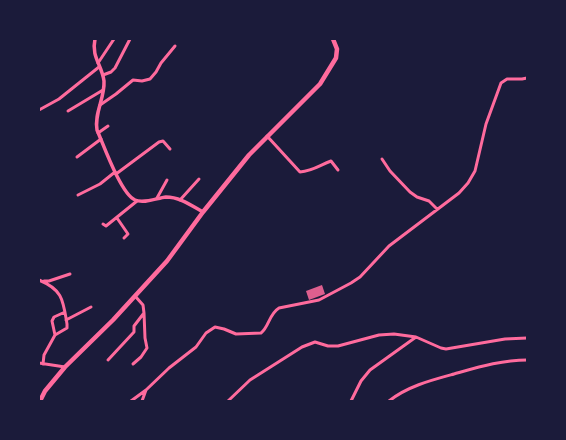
<!DOCTYPE html>
<html>
<head>
<meta charset="utf-8">
<style>
  body { margin:0 }
  #map { position:relative; width:566px; height:440px; overflow:hidden; background:#1b1b3a; font-family:"Roboto Condensed",sans-serif }
  canvas { display:block }
  .frame { position:absolute; inset:0; border:40px solid #1b1b3a; pointer-events:none }
</style>
</head>
<body>
<div id="map">
<canvas width="566" height="440"></canvas>
<div class="frame"></div>
</div>
<script>
const c = document.querySelector('canvas').getContext('2d');
c.lineJoin = 'round';
function fill(path, color) { c.fillStyle = color; c.fill(path, 'evenodd'); }
function strokePath(path, color, width, dash) { c.strokeStyle = color; c.lineWidth = width; c.lineCap = dash ? 'butt' : 'round'; c.setLineDash(dash || []); c.stroke(path); }
fill(new Path2D(`
  M 322,285 L 325,294 L 309,300 L 306,291 Z`), '#dd5f8e');
strokePath(new Path2D(`
  M 98,63 L 114,39
  M 103,75 L 111,72 L 115,68 L 130,39
  M 100,105 L 116,94 L 133,80 L 142,81 L 150,79 L 156,72 L 161,63 L 175,46
  M 39,110 L 59,99 L 99,67
  M 68,111 L 103,90
  M 98,133 L 108,126
  M 267,136 L 300,172 C 313,171 320,165 331,161 L 338,170
  M 77,157 L 101,139
  M 382,159 L 390,171 L 410,192 L 417,197 L 429,201 L 437,209
  M 116,174 L 159,142 L 163,141 L 170,149
  M 78,195 L 100,184 L 115,172
  M 157,198 L 167,180
  M 180,200 L 199,179
  M 117,218 L 128,234 L 124,238
  M 103,224 L 106,226 L 137,201
  M 39,280 C 63,290 63,300 67,324 L 67,328 L 55,335 L 44,355 L 43,364
  M 44,281 L 49,281 L 70,274
  M 66,320 L 91,307
  M 55,335 L 52,321 L 54,317 L 65,312
  M 108,360 L 134,332 L 134,326 L 144,313 L 143,305 L 135,296
  M 39,363 L 65,367
  M 133,364 L 141,357 L 147,348 L 145,338 L 144,313
  M 146,390 L 169,368 L 196,347 L 206,333 L 215,327 L 224,329 L 236,334 L 261,333 C 269,327 269,314 279,308 L 319,300 L 351,283 L 360,277 L 389,246 L 459,193 L 468,183 L 475,171 L 486,124 L 501,83 L 507,79 L 522,79 L 527,78
  M 131,401 L 146,390 L 142,401
  M 228,401 L 250,380 L 302,347 L 315,342 L 328,346 L 338,346 L 379,335 L 394,334 L 416,337 L 441,348 L 446,349 L 505,339 L 527,338
  M 351,401 L 361,381 L 370,370 L 416,337
  M 389,401 C 408,386 432,380 454,374 C 479,367 502,360 527,360`), '#ff6b9d', 3);
strokePath(new Path2D(`
  M 95,39 C 91,57 102,65 104,81 C 105,98 94,113 97,130 C 104,146 121,194 135,200 C 144,204 157,198 166,197 C 180,197 192,206 203,212`), '#ff6b9d', 3.5);
strokePath(new Path2D(`
  M 40,401 L 45,391 L 65,367 L 113,320 L 167,261 L 203,212 L 249,155 L 320,84 L 336,58 L 337,49 L 333,39`), '#ff6b9d', 4.5);
</script>
</body>
</html>
